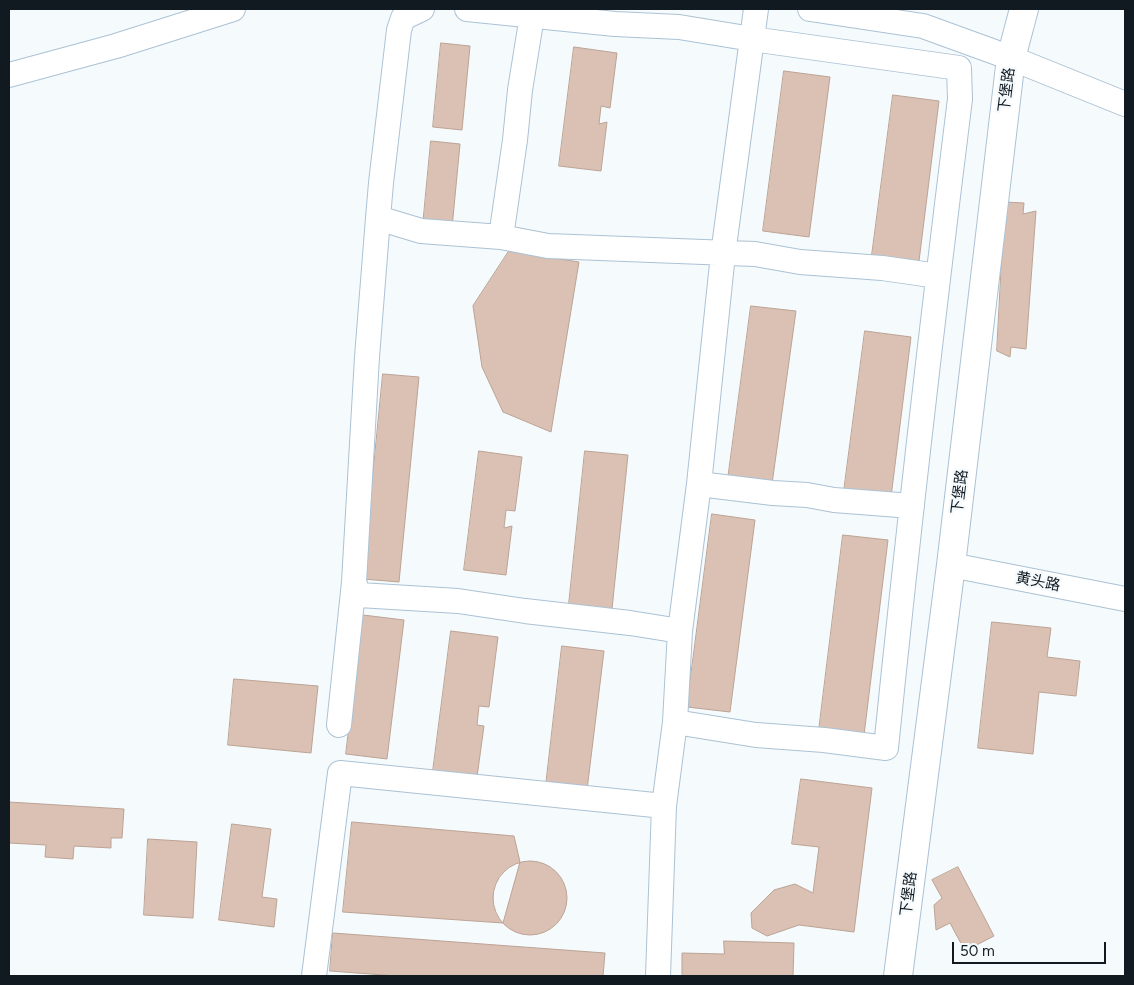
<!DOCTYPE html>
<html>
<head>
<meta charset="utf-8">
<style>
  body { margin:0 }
  #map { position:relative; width:1134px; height:985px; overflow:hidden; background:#f5fafd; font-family:Figtree,sans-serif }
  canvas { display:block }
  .frame { position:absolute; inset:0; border:10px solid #121a21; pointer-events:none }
  .scale { position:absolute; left:952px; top:942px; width:154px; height:22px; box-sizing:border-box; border:2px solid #121a21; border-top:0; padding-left:6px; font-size:15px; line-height:18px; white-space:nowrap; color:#121a21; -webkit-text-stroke:4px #f5fafd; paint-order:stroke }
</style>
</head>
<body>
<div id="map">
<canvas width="1134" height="985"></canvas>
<div class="frame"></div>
<div class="scale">50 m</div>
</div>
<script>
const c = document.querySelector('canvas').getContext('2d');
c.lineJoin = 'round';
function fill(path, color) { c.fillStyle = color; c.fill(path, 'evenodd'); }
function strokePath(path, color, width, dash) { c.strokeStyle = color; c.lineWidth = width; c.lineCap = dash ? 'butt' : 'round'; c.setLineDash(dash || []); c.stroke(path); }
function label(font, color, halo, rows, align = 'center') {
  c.font = font + ' Figtree,"Noto Sans SC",sans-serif'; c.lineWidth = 4.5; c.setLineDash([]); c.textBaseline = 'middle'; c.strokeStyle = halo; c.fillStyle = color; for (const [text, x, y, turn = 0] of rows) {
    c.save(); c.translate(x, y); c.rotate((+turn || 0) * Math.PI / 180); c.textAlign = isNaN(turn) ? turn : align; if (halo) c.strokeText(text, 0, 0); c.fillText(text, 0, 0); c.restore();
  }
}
const building = new Path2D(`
  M 441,43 L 470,46 L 462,130 L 433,127 Z
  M 574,47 L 617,53 L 610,108 L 601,106 L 599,124 L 607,122 L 601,171 L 559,166 Z
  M 784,71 L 830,77 L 809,237 L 763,231 Z
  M 893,95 L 939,101 L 919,261 L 872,255 Z
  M 431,141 L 460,144 L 452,228 L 423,225 Z
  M 1005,202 L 1024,203 L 1023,214 L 1036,211 L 1026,349 L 1011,347 L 1010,357 L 997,351 Z
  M 509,251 L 579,262 L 551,432 L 503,412 L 482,367 L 473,306 Z
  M 751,306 L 796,311 L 772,484 L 728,479 Z
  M 865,331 L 911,337 L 891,497 L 844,491 Z
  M 383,374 L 419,377 L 399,582 L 363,579 Z
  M 479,451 L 522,457 L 515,511 L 506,510 L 504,528 L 512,526 L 506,575 L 464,570 Z
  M 585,451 L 628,455 L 612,609 L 569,604 Z
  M 712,514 L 755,520 L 730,712 L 687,707 Z
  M 843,535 L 888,540 L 864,735 L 819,730 Z
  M 363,615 L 404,620 L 387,759 L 346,754 Z
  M 992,622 L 1051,628 L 1047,657 L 1080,661 L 1076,696 L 1039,692 L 1033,754 L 978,748 Z
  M 451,631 L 498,637 L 489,707 L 479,706 L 477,725 L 484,726 L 477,777 L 433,771 Z
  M 562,646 L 604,651 L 587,790 L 546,785 Z
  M 234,679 L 318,686 L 311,753 L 228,745 Z
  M 801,779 L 872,788 L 854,932 L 799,925 L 767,936 L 752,928 L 751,913 L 774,890 L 795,884 L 813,893 L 819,847 L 792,844 Z
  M 9,802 L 124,809 L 122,838 L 111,838 L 111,848 L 74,846 L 73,859 L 45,857 L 46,845 L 9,843 Z
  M 352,822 L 514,836 L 520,862 L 503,923 L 343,912 Z
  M 232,824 L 271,829 L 262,897 L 277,899 L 274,927 L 219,920 Z
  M 148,839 L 197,842 L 193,918 L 144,915 Z
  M493 898a37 37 0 1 1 74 0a37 37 0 1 1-74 0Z
  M 958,867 L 994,936 L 965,951 L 950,923 L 936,930 L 934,905 L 942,898 L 932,880 Z
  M 333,933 L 605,953 L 603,976 L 397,976 L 330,971 Z
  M 724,941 L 794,943 L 793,976 L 682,976 L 682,953 L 724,954 Z`);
fill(building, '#dac1b3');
strokePath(building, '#bba395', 1);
const minor = new Path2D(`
  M 422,9 L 403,18 L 399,30 L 381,183 L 378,218 L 367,357 L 354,582 L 359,595 L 458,601 L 525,611 L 630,623 L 680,631
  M 467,9 L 615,24 L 679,27 L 752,39 L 959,68 L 960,99 C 933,315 908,531 886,748 L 824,740 L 756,735 L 675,722
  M 810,9 L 923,26 L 1011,58 L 1125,104
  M 9,75 L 116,46 L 233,9
  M 378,218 L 421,231 L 501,237 L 548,246 L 755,254 L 800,262 L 882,268 L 938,276
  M 501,237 L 515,140 L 520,90 L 532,16
  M 699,484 L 773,493 L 807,495 L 834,500 L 912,506
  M 951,565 L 1125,599
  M 339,725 L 354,582
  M 314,976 L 340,773 L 664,806
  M 658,976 L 664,806 L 675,722 L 680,631 L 699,484 L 723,254 L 756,9`);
const tertiary = new Path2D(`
  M 898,976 L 951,565 L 1011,58 L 1024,9`);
strokePath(minor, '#abc2d4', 26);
strokePath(tertiary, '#abc2d4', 30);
strokePath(minor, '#fff', 24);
strokePath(tertiary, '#fff', 28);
label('15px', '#121a21', '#f5fafd', [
  ["下堡路",1007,90,-83],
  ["下堡路",960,492,-83],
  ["黄头路",1038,582,11],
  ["下堡路",909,894,-83]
]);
</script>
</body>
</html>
